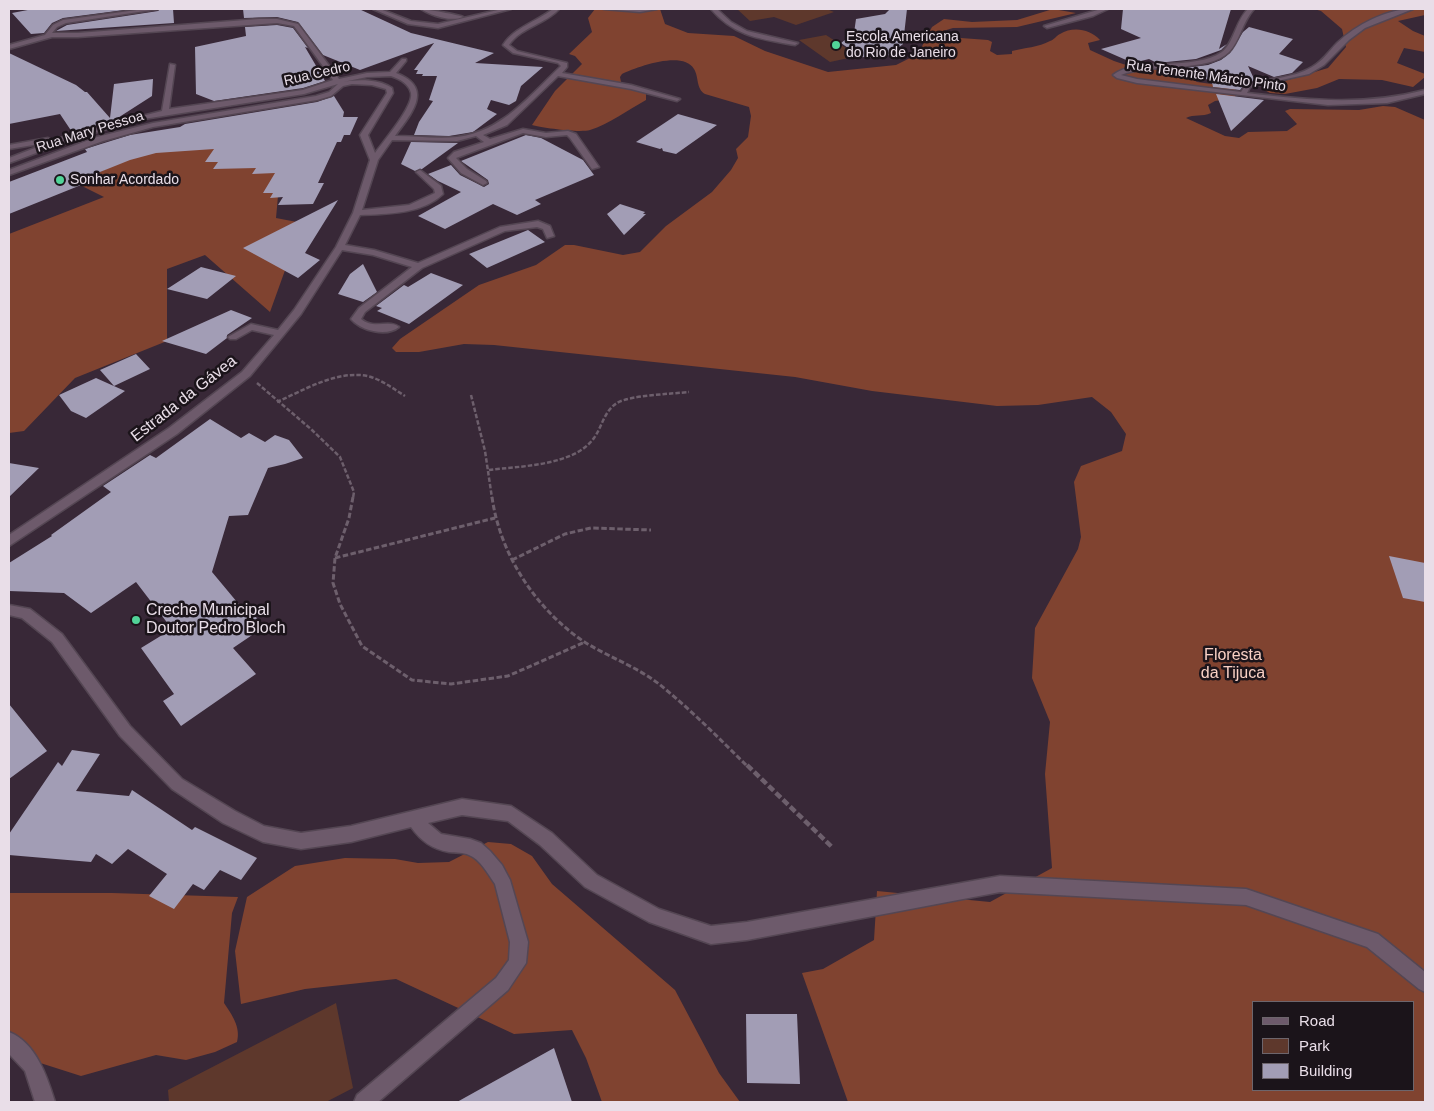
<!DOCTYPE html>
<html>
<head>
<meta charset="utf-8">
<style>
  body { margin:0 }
  #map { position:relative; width:1434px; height:1111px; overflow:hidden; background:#382837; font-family:Helvetica,sans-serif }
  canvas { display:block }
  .frame { position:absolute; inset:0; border:10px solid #e9dee8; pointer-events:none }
  .legend { position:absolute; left:1252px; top:1001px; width:162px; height:90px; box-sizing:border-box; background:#1b141a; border:1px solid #6d656c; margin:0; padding:6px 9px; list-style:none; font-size:15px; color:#e9dee8 }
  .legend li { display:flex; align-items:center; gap:10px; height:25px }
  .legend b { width:25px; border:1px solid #6d656c }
</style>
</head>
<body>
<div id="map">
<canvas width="1434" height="1111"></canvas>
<div class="frame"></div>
<ul class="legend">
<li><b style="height:6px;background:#6d5a6b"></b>Road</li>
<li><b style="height:14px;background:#5e382c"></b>Park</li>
<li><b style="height:14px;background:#a29db5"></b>Building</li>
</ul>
</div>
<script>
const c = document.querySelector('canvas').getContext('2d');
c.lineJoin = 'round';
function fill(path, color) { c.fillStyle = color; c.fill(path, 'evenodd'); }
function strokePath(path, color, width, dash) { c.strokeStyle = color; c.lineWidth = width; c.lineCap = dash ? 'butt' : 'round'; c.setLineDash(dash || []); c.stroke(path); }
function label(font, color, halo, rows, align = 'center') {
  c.font = font + ' Helvetica,sans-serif'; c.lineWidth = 5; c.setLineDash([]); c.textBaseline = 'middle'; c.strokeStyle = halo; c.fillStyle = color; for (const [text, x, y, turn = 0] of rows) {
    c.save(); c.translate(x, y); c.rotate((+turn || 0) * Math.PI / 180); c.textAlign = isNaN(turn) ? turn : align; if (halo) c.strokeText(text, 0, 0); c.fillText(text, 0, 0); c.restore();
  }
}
fill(new Path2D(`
  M 737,9 L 835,9 L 829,10 L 834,12 L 796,25 L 774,17 L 750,21 Z
  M 826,35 L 858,56 L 830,62 L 799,40 Z
  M 336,1003 L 353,1088 L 326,1102 L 169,1102 L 168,1090 Z`), '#5e382c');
fill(new Path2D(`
  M 595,9 L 660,9 L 665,24 L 688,33 L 734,36 L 765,51 L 828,72 L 896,65 L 918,54 L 932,27 L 944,19 L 972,22 L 1017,20 L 1053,9 L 1076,13 L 1017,27 L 953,28 L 943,31 L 947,37 L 988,40 L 992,42 L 990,51 L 997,55 L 1012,54 L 1012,51 C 1024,48 1039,47 1050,41 C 1054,40 1056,36 1060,34 C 1073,26 1090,29 1100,40 L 1088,43 L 1090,50 L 1114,61 L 1132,67 L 1174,68 L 1197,82 L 1233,87 L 1236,91 L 1235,98 L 1215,101 L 1208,105 L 1211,113 C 1202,117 1194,114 1186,118 L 1225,136 L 1239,138 L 1248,132 L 1287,131 L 1297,124 L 1285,111 L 1290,109 L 1359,110 L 1383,106 L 1395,107 L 1425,120 L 1425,1102 L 848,1102 L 802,973 L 823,969 L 874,940 L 877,891 L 990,902 L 1052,868 L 1045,774 L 1050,722 L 1032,678 L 1035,628 L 1078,549 L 1081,537 L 1074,482 L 1081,466 L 1122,451 L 1126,434 L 1111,412 L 1092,397 L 1038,405 L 997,406 L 872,391 L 795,377 L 494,345 L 464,344 L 419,352 L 396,352 L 392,348 L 400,339 L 479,285 L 536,265 L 565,245 L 574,245 L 623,255 L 640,252 L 666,226 L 712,192 L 731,170 L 738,158 L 736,149 L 748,137 L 751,116 L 749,107 L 705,94 C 696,89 699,77 694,69 C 683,50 637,67 622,74 L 620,77 L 621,82 L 646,94 L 646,100 C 628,110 609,124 590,130 C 579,133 544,128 532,125 L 555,91 L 582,64 L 575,56 L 569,54 L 592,32 L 588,18 ZM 1253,1002 L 1413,1002 L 1413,1090 L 1253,1090 Z
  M 1314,9 L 1425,9 L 1425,15 L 1398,21 L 1413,31 L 1425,36 L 1425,52 L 1404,48 L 1397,63 L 1425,74 L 1425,77 L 1413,87 L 1382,80 L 1339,79 L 1317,88 L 1285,94 L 1270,93 L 1261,88 L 1328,68 L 1346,47 L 1342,29 L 1321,11 Z
  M 152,144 L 282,152 L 276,218 L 302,223 L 270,312 L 205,255 L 167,269 L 167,341 L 75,378 L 24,431 L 9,433 L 9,234 L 104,197 L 78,184 Z
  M 488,842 L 511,844 L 532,856 L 552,884 L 675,990 L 719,1073 L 740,1102 L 602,1102 L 586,1058 L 572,1030 L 514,1034 L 396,979 L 305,989 L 241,1004 L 235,951 L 247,897 L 295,866 L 345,858 L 395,859 L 418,863 L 449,862 Z
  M 9,893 L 112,893 L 238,897 L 232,913 L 224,1003 C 232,1015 241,1027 237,1042 L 215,1052 L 186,1060 L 156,1055 L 81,1076 L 9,1053 Z`), '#804330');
fill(new Path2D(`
  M 33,9 L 132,9 L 63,18 L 52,23 L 44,33 L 31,34 L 12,13 Z
  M 160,9 L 173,9 L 174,23 L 56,31 L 67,25 L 158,11 Z
  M 243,9 L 359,9 L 411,33 L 494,53 L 475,63 L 543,67 L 521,86 L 516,101 L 509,105 L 491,100 L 487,109 L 497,114 L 473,132 L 449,136 L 414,135 L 419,122 L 433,101 L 429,100 L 437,76 L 422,76 L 423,74 L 416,74 L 418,70 L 414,70 L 434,43 L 360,70 L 323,55 L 298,22 L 277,17 L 244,18 Z
  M 890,9 L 907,9 L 903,44 L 885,58 L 861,57 L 841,43 L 854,33 L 856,19 L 885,14 Z
  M 1123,9 L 1231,9 L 1219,49 L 1227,44 L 1221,50 L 1196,59 L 1157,63 L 1149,59 L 1133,63 L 1101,49 L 1141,38 L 1121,29 Z
  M 277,25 L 293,28 L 308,48 L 305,47 L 325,81 L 303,88 L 214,101 L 196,94 L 195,47 L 246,36 L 245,27 Z
  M 1249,27 L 1293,39 L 1279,54 L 1303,62 L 1292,73 L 1274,77 L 1248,66 L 1255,81 L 1246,83 L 1240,90 L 1213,87 L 1212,82 L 1184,68 L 1208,65 L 1221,60 L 1230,53 L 1243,32 Z
  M 9,53 L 76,85 L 85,92 L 87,92 L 110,118 L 114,84 L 153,79 L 152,96 L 113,121 L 72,132 L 60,114 L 9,124 Z
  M 1216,94 L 1264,100 L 1231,131 Z
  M 334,96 L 344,112 L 343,117 L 358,117 L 350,135 L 344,135 L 341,142 L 337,142 L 318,183 L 324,183 L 313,204 L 278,205 L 283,197 L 270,198 L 273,193 L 263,193 L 275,173 L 252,174 L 256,168 L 213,169 L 218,162 L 205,162 L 214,149 L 156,153 L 130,160 L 85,178 L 91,181 L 9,214 L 9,182 L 87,152 L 85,149 L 130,135 L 180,127 L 185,124 L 317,102 Z
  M 678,114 L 717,125 L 676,154 L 663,151 L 662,148 L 660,149 L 636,142 Z
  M 526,135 L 541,138 L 583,160 L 594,175 L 535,200 L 541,204 L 517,215 L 493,204 L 445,229 L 418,216 L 461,192 L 438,181 L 428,174 L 451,165 L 460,175 L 484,187 L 489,184 L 488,180 L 461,161 Z
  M 411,142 L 457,143 L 458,143 L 422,169 L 415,171 L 401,164 Z
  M 338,200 L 305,253 L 320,260 L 298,278 L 243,248 Z
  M 620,204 L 645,212 L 643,214 L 646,214 L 624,235 L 607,214 Z
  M 528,230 L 545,242 L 487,268 L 469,254 Z
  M 363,264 L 377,292 L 363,302 L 338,294 L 350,274 Z
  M 201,267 L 236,276 L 207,299 L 167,289 Z
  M 431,273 L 463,285 L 409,324 L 377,311 L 382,308 L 376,306 L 404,285 L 408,287 Z
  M 231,310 L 252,318 L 227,335 L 227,338 L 206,354 L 162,341 Z
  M 136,354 L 150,369 L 114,386 L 100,370 Z
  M 96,378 L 125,391 L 86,418 L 71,411 L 59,395 Z
  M 210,419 L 241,438 L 249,433 L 265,442 L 275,435 L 289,440 L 303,458 L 285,464 L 268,468 L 248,515 L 229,516 L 212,572 L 247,614 L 251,611 L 264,627 L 233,648 L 256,674 L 181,726 L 163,701 L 174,694 L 141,648 L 172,629 L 136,582 L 91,613 L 64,593 L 9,591 L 9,563 L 52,536 L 51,535 L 111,492 L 103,486 L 150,455 L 156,458 Z
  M 9,463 L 39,468 L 9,497 Z
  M 1389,556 L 1425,563 L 1425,602 L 1403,598 Z
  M 9,704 L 47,751 L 9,779 Z
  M 72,750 L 100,754 L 76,791 L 129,796 L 132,790 L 192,830 L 195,827 L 257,858 L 241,880 L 220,870 L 204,890 L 193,884 L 174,909 L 149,896 L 167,874 L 128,849 L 112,864 L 96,854 L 91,862 L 9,855 L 9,834 L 58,762 L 62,766 Z
  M 746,1014 L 797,1014 L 800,1084 L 747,1083 Z
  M 554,1048 L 572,1102 L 457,1102 Z`), '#a29db5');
const minor = new Path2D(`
  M 144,9 L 158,9 L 66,23 L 57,27 L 52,33 L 78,33 L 259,19 L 277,19 L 298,24 L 339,79 L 367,73 L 390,72 L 402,59 L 406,59 L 406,61 L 396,73 C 435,88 411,114 395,136 C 415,136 437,139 457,137 C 502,132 530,95 561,66 L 558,63 L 513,53 L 503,45 C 515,27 536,22 553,9 L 559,9 C 546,24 521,27 509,45 L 517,51 L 567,63 L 567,67 L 562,73 L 631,85 L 680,99 L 677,101 L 631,89 L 558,76 L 507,125 L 483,135 L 490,139 L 523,129 L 546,133 L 568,131 L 576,134 L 599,167 L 592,169 L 570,138 L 567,135 L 546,137 L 523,133 L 456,158 L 467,169 L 486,181 L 487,183 L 483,185 L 461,173 L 448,158 L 454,152 L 484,142 L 476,136 L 457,141 L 392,140 L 378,160 L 362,210 L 409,205 L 435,193 L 434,189 L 416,172 L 420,170 L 441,186 L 443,194 C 423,214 387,214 360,215 L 345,245 L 374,250 L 418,263 L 500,227 L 538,221 L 550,226 L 554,236 L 547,238 L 543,229 L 537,227 L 505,231 L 422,268 L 365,312 L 361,319 C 374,330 389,319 399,327 C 387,337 361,331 351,319 L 359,308 L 412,267 L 373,255 L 342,250 L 301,314 L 250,376 L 177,434 L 9,546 L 9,535 L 169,428 L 242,372 L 274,335 L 252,330 L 236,339 L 230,339 L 228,337 L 251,324 L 278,330 L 294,310 L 336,247 L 353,213 L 370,160 L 360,135 L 387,93 L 386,89 L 372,85 L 352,84 L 343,86 L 331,96 L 317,100 L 153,127 L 103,141 L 9,175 L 9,170 L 97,137 L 153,123 L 316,96 L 329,92 L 338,84 L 304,94 L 137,120 L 77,138 L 9,163 L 9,158 L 71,134 L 162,111 L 170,64 L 175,65 L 169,109 L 303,90 L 333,80 L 294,26 L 277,23 L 78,37 L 52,37 L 9,49 L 9,45 L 45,35 L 53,25 L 63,20 ZM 391,76 C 400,79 409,84 411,93 C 414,106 383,142 375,153 L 368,135 L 393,93 L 392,88 C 379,79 358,79 343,82 L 367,77 Z
  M 373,9 L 380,9 L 411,21 L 438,24 L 502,9 L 511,9 L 438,28 L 408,24 Z
  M 421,9 C 425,9 460,15 463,17 C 451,22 432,16 421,9 Z
  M 604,9 L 657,9 L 640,12 Z
  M 711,9 L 717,9 L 731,22 L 747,31 L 798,43 L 795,45 C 761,39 735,37 711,9 Z
  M 1101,9 L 1108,9 L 1093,16 L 1047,28 L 1044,26 Z
  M 1248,9 L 1254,9 C 1242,22 1240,41 1229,52 C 1209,73 1148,63 1121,75 L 1137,79 L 1241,92 L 1246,85 C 1268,78 1292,79 1312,67 C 1323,61 1329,51 1337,43 C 1356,25 1386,9 1413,9 L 1365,28 L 1349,40 L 1324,65 L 1309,74 L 1250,87 L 1247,93 C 1309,100 1364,106 1425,90 L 1425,94 L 1387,103 L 1328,105 L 1137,83 L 1117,78 L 1113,75 C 1135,57 1195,71 1222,52 C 1234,43 1236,20 1248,9 Z
  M 48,138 L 52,140 L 51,142 L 9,149 L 9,145 Z
  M 9,605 L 30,609 L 62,634 L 130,726 L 182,779 L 235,811 L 264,826 L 301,833 L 351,826 L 462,799 L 511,806 L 552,833 L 597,875 L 659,909 L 711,926 L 747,922 L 1000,876 L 1246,889 L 1378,934 L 1425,972 L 1425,992 L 1419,989 L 1367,947 L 1246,905 L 1000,892 L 747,940 L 711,944 L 649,922 L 585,887 L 540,845 L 508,821 L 462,815 L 428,823 L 441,834 L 470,839 L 481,843 L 490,851 L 502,865 L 510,880 L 528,942 L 526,963 L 508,990 L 378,1102 L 354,1102 L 357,1095 L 496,978 L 509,960 L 510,942 L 495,884 C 488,874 480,859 469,855 C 463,852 456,853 449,852 C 432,849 421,841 411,827 L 351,842 L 301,849 L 263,842 L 223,823 L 172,789 L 120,736 L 52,642 L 22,618 L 9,615 Z
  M 9,1032 C 36,1043 47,1076 55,1102 L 35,1102 L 25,1071 L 9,1054 Z`);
strokePath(minor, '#544653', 3);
strokePath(new Path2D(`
  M 257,383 L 312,430 L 340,457 L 354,492 L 353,498
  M 471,395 L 485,451 L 492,498
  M 277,402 C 304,390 340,368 371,377 C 383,381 394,389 405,396
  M 489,470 C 520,466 574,466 594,438 C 602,427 604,411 617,403 C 630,395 672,394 689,392`), '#6d5f6c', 2.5, [4.5, 2]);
strokePath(new Path2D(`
  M 353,497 L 349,518 L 335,558 L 333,583 L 340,604 L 362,646 L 412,680 L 451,684 L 508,676 L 585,642
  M 492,497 C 500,555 537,611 586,643 C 609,657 637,667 659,684 C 690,709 719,738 748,767
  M 335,558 L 495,518
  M 512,560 L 565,534 L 591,528 L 651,530`), '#6d5f6c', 3, [5.5, 2.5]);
strokePath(new Path2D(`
  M 747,765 L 833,848`), '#6d5f6c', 4.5, [7, 3]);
fill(minor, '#6d5a6b');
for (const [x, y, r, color] of [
  [836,45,5,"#51d398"],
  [60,180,5,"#51d398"],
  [136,620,5,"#51d398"]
]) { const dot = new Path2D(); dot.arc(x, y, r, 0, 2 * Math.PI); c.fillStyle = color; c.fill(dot); strokePath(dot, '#1b141a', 2); }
label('14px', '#e9dee8', '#1b141a', [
  ["Escola Americana",846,37],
  ["do Rio de Janeiro",846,53],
  ["Sonhar Acordado",70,180]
], 'left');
label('14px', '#e9dee8', '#1b141a', [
  ["Rua Cedro",317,74,-13],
  ["Rua Tenente Márcio Pinto",1206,76,8],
  ["Rua Mary Pessoa",90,132,-17]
]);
label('16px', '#e9dee8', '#1b141a', [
  ["Estrada da Gávea",184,399,-38]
]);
label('16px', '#e9dee8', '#1b141a', [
  ["Creche Municipal",146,611],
  ["Doutor Pedro Bloch",146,629]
], 'left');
label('16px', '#f8d0c4', '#1b141a', [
  ["Floresta",1233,656],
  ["da Tijuca",1233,674]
]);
</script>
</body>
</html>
